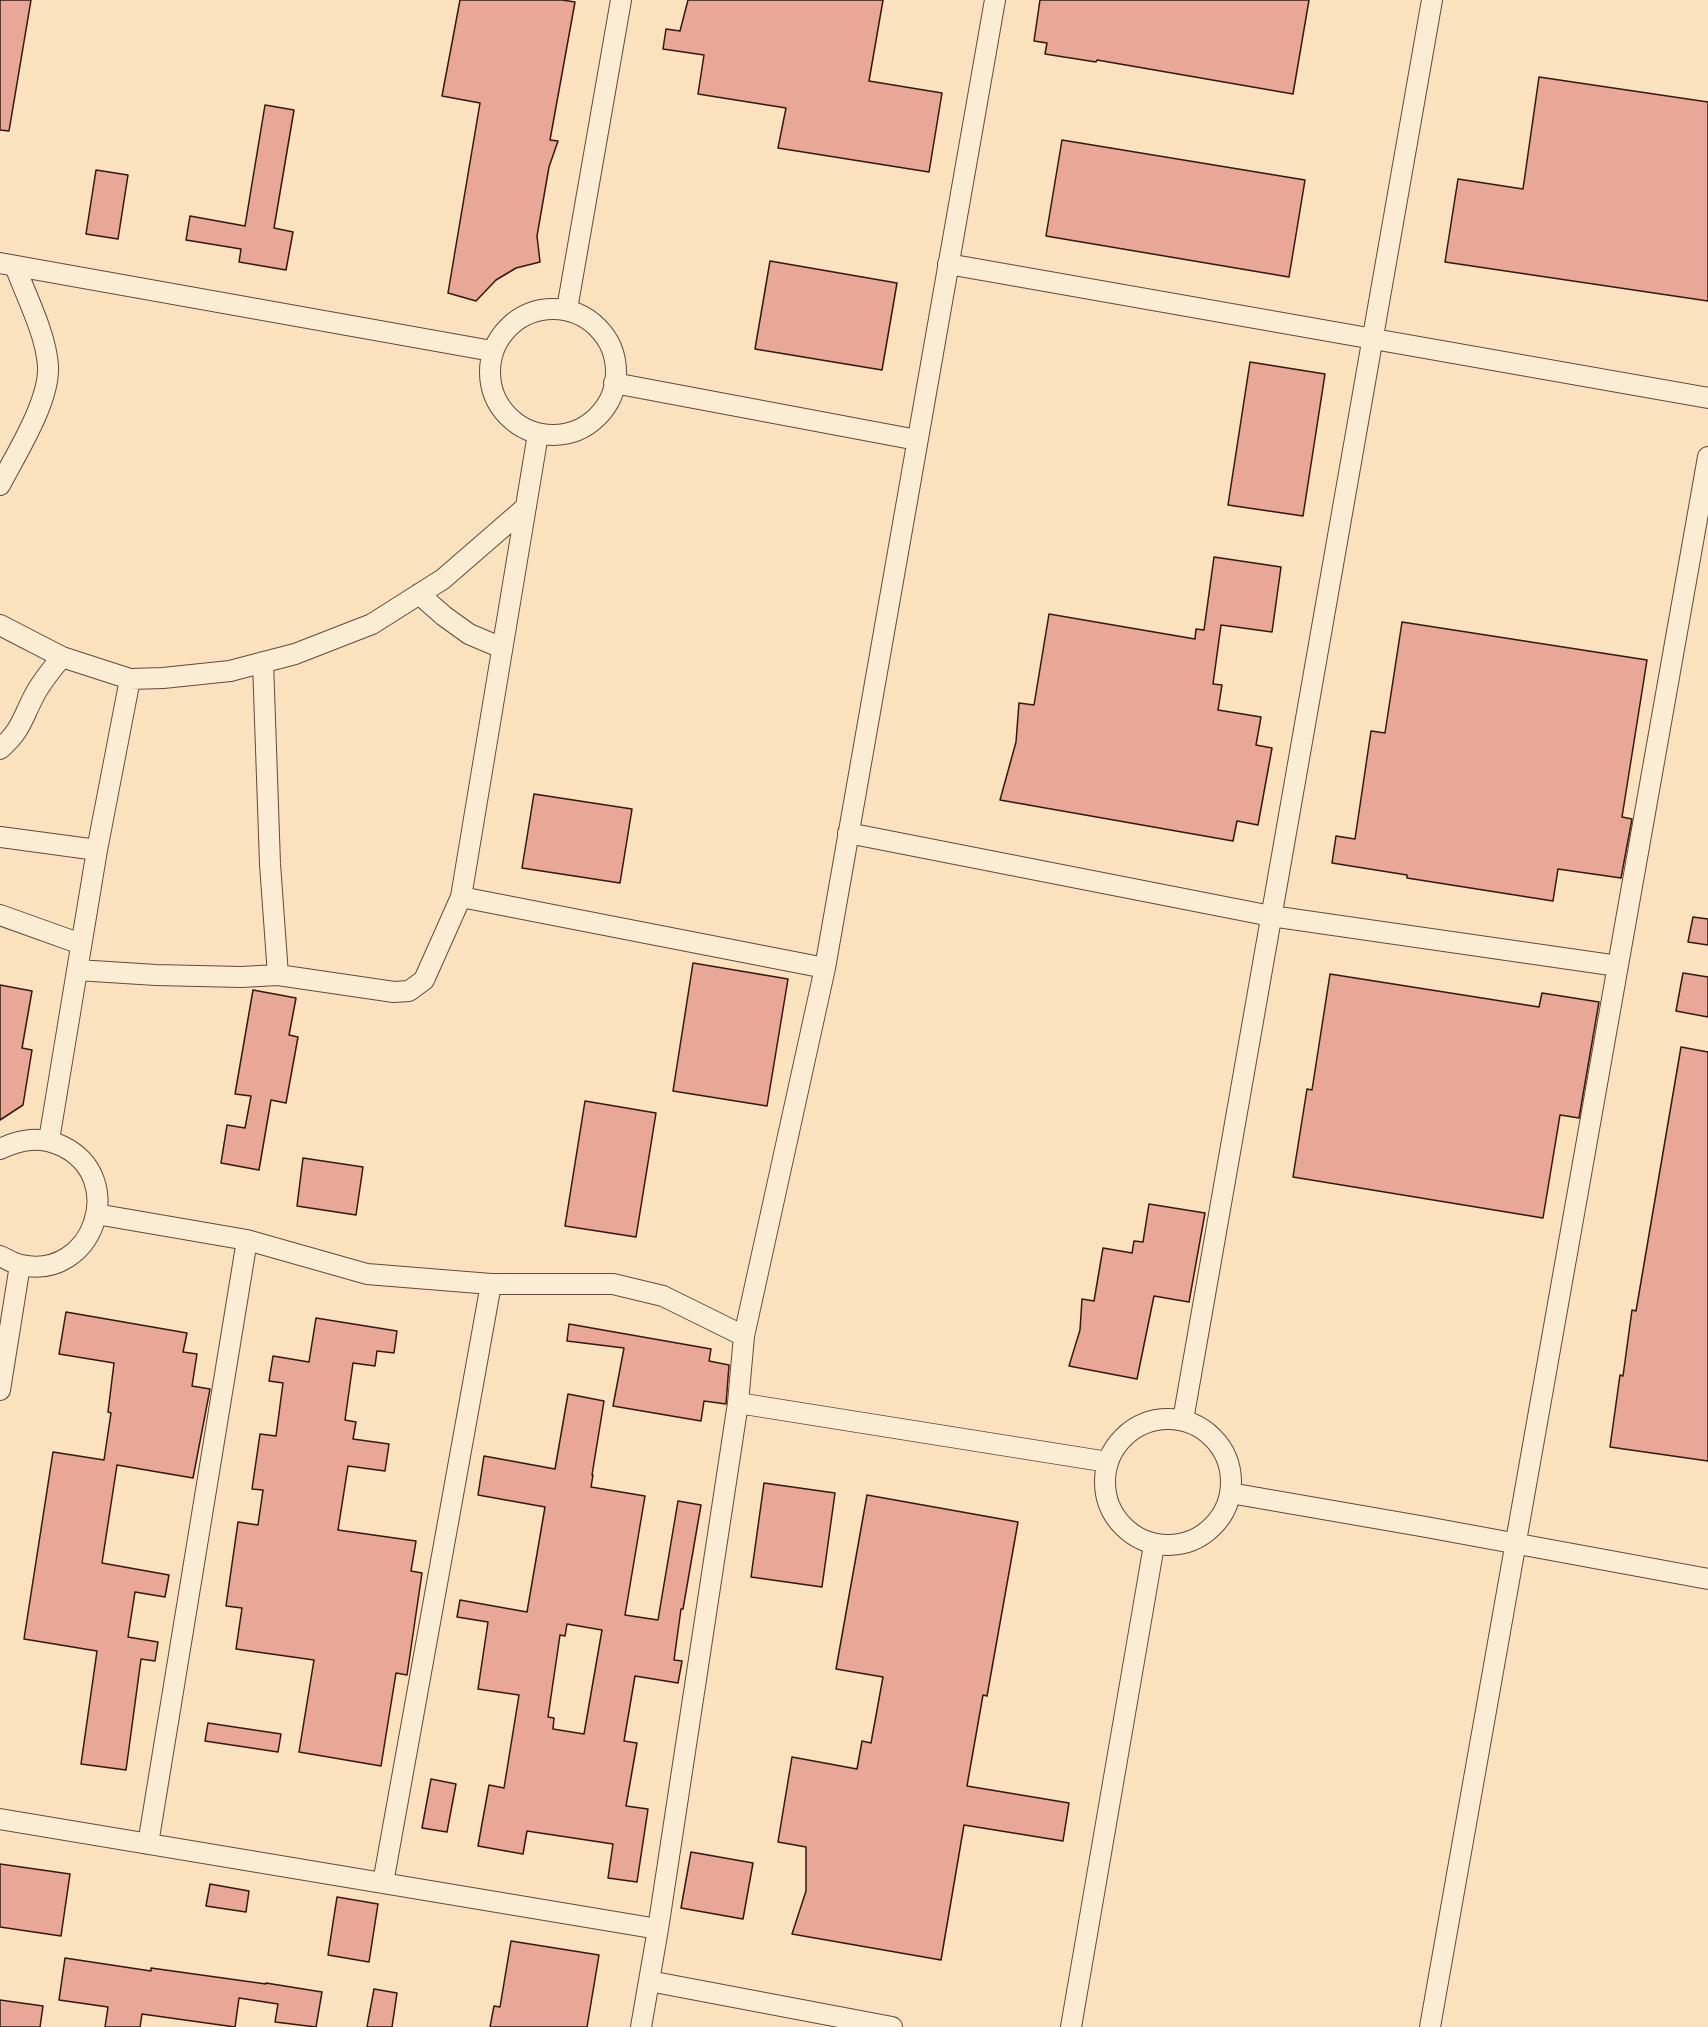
<!DOCTYPE html>
<html>
<head>
<meta charset="utf-8">
<style>
  body { margin:0 }
  canvas { display:block; background:#f9e2bd }
</style>
</head>
<body>
<canvas width="1708" height="2027"></canvas>
<script>
const c = document.querySelector('canvas').getContext('2d');
c.lineJoin = 'round';
function fill(path, color) { c.fillStyle = color; c.fill(path, 'evenodd'); }
function strokePath(path, color, width, dash) { c.strokeStyle = color; c.lineWidth = width; c.lineCap = dash ? 'butt' : 'round'; c.setLineDash(dash || []); c.stroke(path); }
const building = new Path2D(`
  M 0,0 L 31,0 L 9,131 L 0,130 Z
  M 460,0 L 562,0 L 575,2 L 550,140 L 558,141 L 549,167 L 537,236 L 540,262 L 516,268 L 496,280 L 476,301 L 448,293 L 480,103 L 442,96 Z
  M 688,0 L 883,0 L 869,81 L 942,93 L 929,172 L 778,148 L 786,108 L 698,94 L 704,55 L 663,49 L 666,29 L 680,31 Z
  M 1040,0 L 1309,0 L 1293,94 L 1097,60 L 1096,62 L 1045,54 L 1047,43 L 1034,41 Z
  M 1539,77 L 1708,102 L 1708,301 L 1445,262 L 1458,179 L 1523,189 Z
  M 265,105 L 294,110 L 274,228 L 293,232 L 286,270 L 239,262 L 241,249 L 186,240 L 190,216 L 245,226 Z
  M 1062,140 L 1305,180 L 1289,277 L 1046,236 Z
  M 96,170 L 128,175 L 118,239 L 86,234 Z
  M 770,261 L 897,283 L 882,370 L 755,349 Z
  M 1250,362 L 1325,374 L 1303,516 L 1228,505 Z
  M 1214,557 L 1281,567 L 1272,632 L 1221,625 L 1213,684 L 1222,685 L 1218,710 L 1261,717 L 1256,745 L 1272,748 L 1258,825 L 1237,821 L 1233,841 L 1000,800 L 1016,742 L 1019,703 L 1034,705 L 1049,614 L 1195,639 L 1196,629 L 1204,630 Z
  M 1402,622 L 1647,660 L 1622,817 L 1632,819 L 1621,878 L 1558,869 L 1553,901 L 1407,878 L 1407,875 L 1332,863 L 1336,836 L 1355,839 L 1371,731 L 1385,733 Z
  M 534,794 L 632,809 L 620,883 L 522,868 Z
  M 1693,917 L 1708,919 L 1708,945 L 1688,942 Z
  M 693,963 L 788,979 L 767,1106 L 673,1091 Z
  M 1683,973 L 1708,977 L 1708,1017 L 1676,1011 Z
  M 1330,974 L 1539,1007 L 1542,993 L 1599,1002 L 1579,1118 L 1560,1115 L 1543,1218 L 1293,1177 L 1307,1089 L 1312,1090 Z
  M 0,985 L 32,991 L 22,1048 L 32,1050 L 23,1105 L 0,1120 Z
  M 253,990 L 296,998 L 289,1035 L 298,1037 L 286,1103 L 271,1100 L 259,1170 L 221,1163 L 227,1125 L 245,1128 L 251,1096 L 235,1094 Z
  M 1681,1047 L 1708,1052 L 1708,1461 L 1610,1447 L 1620,1375 L 1623,1376 L 1632,1310 L 1636,1311 Z
  M 585,1101 L 656,1113 L 636,1237 L 565,1226 Z
  M 303,1158 L 363,1167 L 356,1215 L 297,1206 Z
  M 1149,1204 L 1205,1213 L 1189,1302 L 1154,1296 L 1137,1379 L 1069,1366 L 1080,1330 L 1082,1299 L 1094,1301 L 1103,1248 L 1132,1253 L 1134,1241 L 1143,1242 Z
  M 66,1312 L 187,1333 L 183,1352 L 197,1354 L 192,1386 L 210,1389 L 193,1478 L 117,1465 L 102,1563 L 169,1575 L 165,1597 L 135,1592 L 128,1637 L 158,1642 L 155,1661 L 141,1659 L 126,1770 L 81,1764 L 97,1651 L 24,1639 L 53,1452 L 104,1460 L 111,1413 L 108,1412 L 114,1363 L 59,1354 Z
  M 316,1318 L 397,1331 L 394,1353 L 377,1351 L 375,1366 L 353,1363 L 345,1420 L 356,1422 L 353,1439 L 389,1444 L 385,1471 L 348,1466 L 338,1530 L 416,1541 L 411,1571 L 422,1573 L 407,1675 L 396,1673 L 381,1766 L 299,1752 L 314,1660 L 236,1649 L 242,1608 L 226,1606 L 238,1522 L 258,1525 L 263,1490 L 252,1489 L 260,1434 L 276,1436 L 283,1383 L 269,1381 L 273,1356 L 309,1362 Z
  M 569,1324 L 711,1349 L 709,1361 L 729,1365 L 726,1404 L 704,1401 L 701,1421 L 613,1406 L 624,1348 L 567,1341 Z
  M 568,1394 L 604,1401 L 592,1475 L 593,1475 L 591,1487 L 645,1496 L 625,1615 L 658,1620 L 678,1501 L 701,1505 L 683,1609 L 681,1609 L 674,1660 L 682,1661 L 678,1683 L 635,1676 L 624,1741 L 637,1743 L 626,1806 L 648,1809 L 637,1882 L 608,1878 L 613,1844 L 527,1831 L 523,1854 L 478,1846 L 489,1785 L 504,1788 L 519,1695 L 478,1689 L 488,1622 L 457,1617 L 460,1600 L 527,1612 L 545,1507 L 478,1495 L 484,1456 L 555,1469 ZM 567,1624 L 602,1630 L 584,1734 L 553,1729 L 554,1718 L 548,1717 L 560,1635 L 565,1636 Z
  M 764,1483 L 835,1493 L 822,1587 L 751,1577 Z
  M 867,1495 L 1018,1522 L 987,1696 L 983,1695 L 967,1786 L 1069,1803 L 1063,1841 L 964,1825 L 941,1960 L 792,1934 L 806,1891 L 806,1847 L 778,1842 L 792,1757 L 857,1769 L 862,1741 L 871,1743 L 883,1677 L 836,1669 Z
  M 208,1723 L 281,1734 L 278,1752 L 205,1741 Z
  M 431,1779 L 456,1784 L 447,1832 L 422,1828 Z
  M 691,1852 L 753,1863 L 743,1919 L 681,1908 Z
  M 0,1864 L 70,1874 L 61,1936 L 0,1927 Z
  M 210,1884 L 249,1891 L 246,1912 L 206,1906 Z
  M 337,1897 L 378,1904 L 369,1962 L 328,1955 Z
  M 511,1941 L 599,1955 L 587,2027 L 490,2027 L 494,2006 L 500,2007 Z
  M 65,1958 L 151,1971 L 151,1968 L 266,1984 L 266,1983 L 322,1992 L 316,2027 L 275,2022 L 278,2004 L 239,1998 L 235,2027 L 142,2014 L 140,2027 L 105,2027 L 108,2007 L 59,2000 Z
  M 374,1989 L 397,1993 L 392,2027 L 367,2027 Z
  M 0,2000 L 43,2006 L 40,2027 L 0,2027 Z`);
fill(building, '#e9a897');
strokePath(building, '#33180f', 1.5);
const street = new Path2D(`
  M 0,263 L 492,351
  M 948,264 L 1708,398
  M490 372a63 63 0 1 1 126 0a63 63 0 1 1-126 0Z
  M 567,309 L 621,0
  M 614,383 L 917,440
  M 0,485 C 16,454 50,401 48,366 C 46,334 26,296 15,266
  M 419,594 L 444,616 L 469,634 L 502,648
  M 0,625 L 62,657 L 130,679 L 163,678 L 230,671 L 295,654 L 372,624 L 443,579 L 526,507
  M 263,662 L 270,864 L 278,975
  M 0,749 C 21,731 22,719 34,696 C 41,682 51,670 62,657
  M 848,833 L 1271,916 L 1618,966
  M 0,837 L 97,850
  M 461,897 L 825,968
  M 0,915 L 81,944
  M 77,970 L 156,975 L 241,977 L 278,975 L 394,992 L 409,991 L 424,980 L 461,897 L 538,434
  M 49,1140 L 97,850 L 130,679
  M 0,1149 C 21,1139 40,1136 62,1146 C 129,1178 93,1281 21,1265 C 14,1264 7,1259 0,1256
  M 96,1214 L 247,1240 L 367,1274 L 491,1284 L 613,1284 L 663,1296 L 744,1336
  M 0,1390 L 20,1265
  M 738,1403 L 1108,1462
  M1105 1482a63 63 0 1 1 126 0a63 63 0 1 1-126 0Z
  M 1183,1420 L 1432,0
  M 1230,1493 L 1426,1527 L 1708,1579
  M 0,1819 L 658,1929
  M 148,1844 L 247,1240
  M 383,1883 L 491,1284
  M 649,1981 L 892,2027
  M 641,2027 L 658,1929 L 738,1403 L 744,1336 L 825,968 L 995,0
  M 1071,2027 L 1154,1545
  M 1430,2027 L 1708,457`);
strokePath(street, '#644a3a', 22);
strokePath(street, '#fbecd4', 20);
</script>
</body>
</html>
